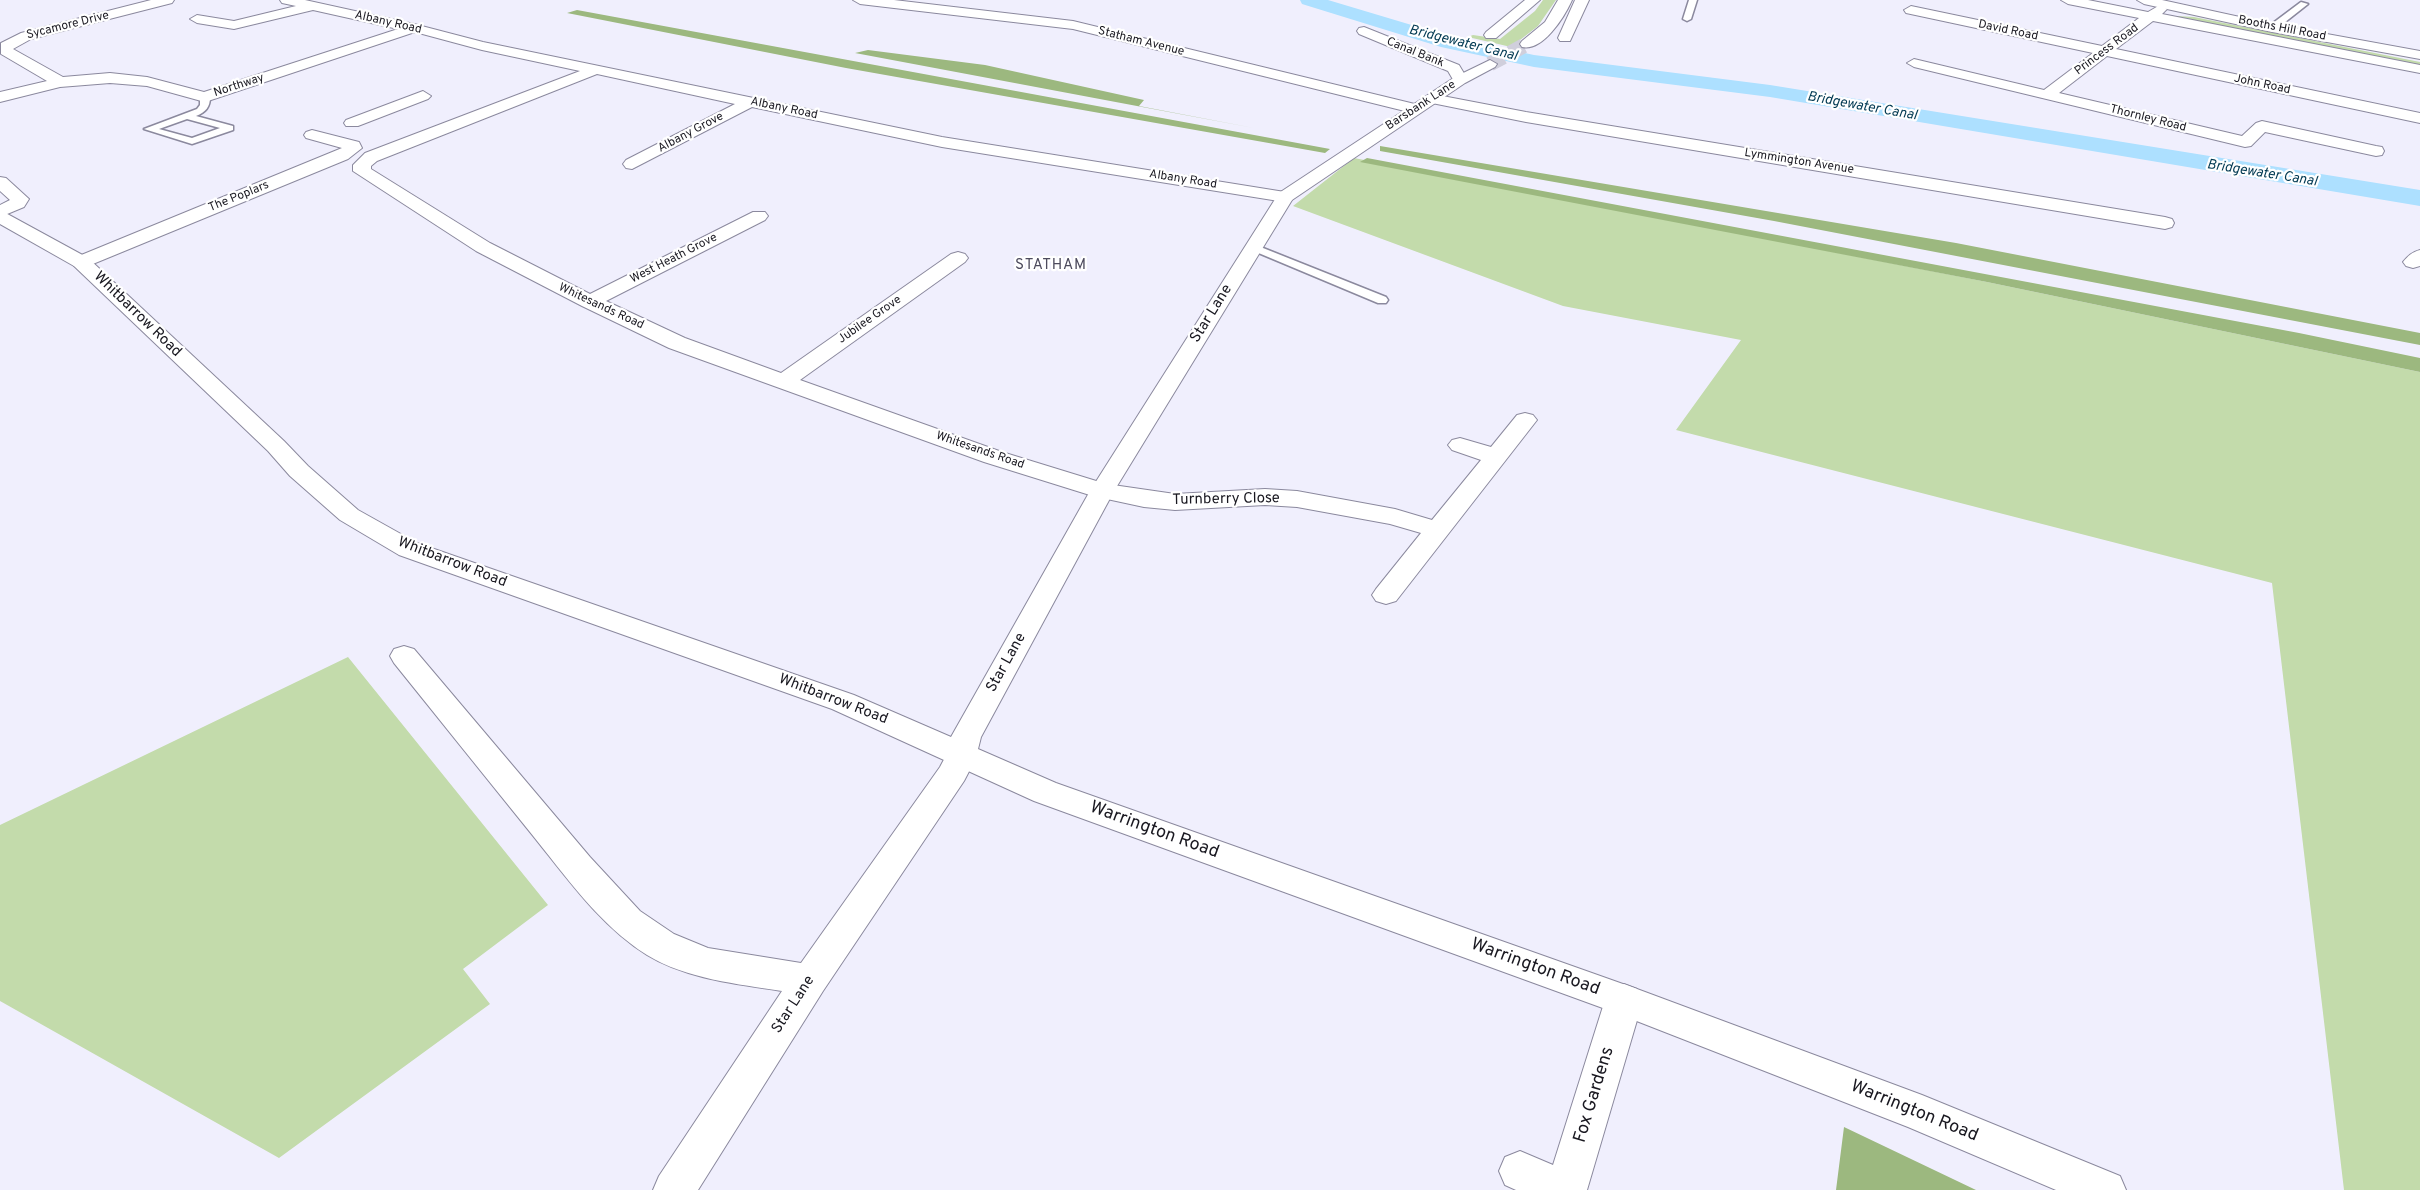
<!DOCTYPE html>
<html>
<head>
<meta charset="utf-8">
<style>
  body { margin:0 }
  canvas { display:block; background:#f0effd }
</style>
</head>
<body>
<canvas width="2420" height="1190"></canvas>
<script>
const c = document.querySelector('canvas').getContext('2d');
c.lineJoin = 'round';
function fill(path, color) { c.fillStyle = color; c.fill(path, 'evenodd'); }
function strokePath(path, color, width, dash) { c.strokeStyle = color; c.lineWidth = width; c.lineCap = dash ? 'butt' : 'round'; c.setLineDash(dash || []); c.stroke(path); }
function label(font, color, halo, rows, align = 'center') {
  c.font = font + ' Overpass,sans-serif'; c.lineWidth = 4.5; c.setLineDash([]); c.textBaseline = 'middle'; c.strokeStyle = halo; c.fillStyle = color; for (const [text, x, y, turn = 0] of rows) {
    c.save(); c.translate(x, y); c.rotate((+turn || 0) * Math.PI / 180); c.textAlign = isNaN(turn) ? turn : align; if (halo) c.strokeText(text, 0, 0); c.fillText(text, 0, 0); c.restore();
  }
}
fill(new Path2D(`
  M 1543,0 L 1556,0 L 1538,26 L 1511,47 L 1468,37 L 1473,35 L 1500,39 L 1535,11 Z
  M 2177,16 L 2194,17 L 2420,62 L 2420,67 L 2172,19 Z
  M 1354,158 L 1987,282 L 2420,372 L 2420,1190 L 2344,1190 L 2272,583 L 1676,430 L 1741,340 L 1563,306 L 1293,206 Z
  M 348,657 L 548,905 L 463,969 L 490,1004 L 279,1158 L 0,1001 L 0,825 Z`), '#c3dbab');
fill(new Path2D(`
  M 577,10 L 1330,149 L 1325,153 L 846,68 L 567,13 Z
  M 868,50 L 985,65 L 1144,100 L 1139,106 L 1254,128 L 855,53 Z
  M 1380,146 L 1956,243 L 2420,333 L 2420,345 L 1774,221 L 1380,151 Z
  M 1367,158 L 2299,333 L 2420,358 L 2420,372 L 1987,282 L 1360,162 Z
  M 1844,1127 L 1976,1190 L 1836,1190 Z`), '#9cb87f');
fill(new Path2D(`
  M 1300,0 L 1328,0 L 1455,38 L 1534,55 L 1770,85 L 2420,190 L 2420,206 L 1770,97 L 1534,67 L 1441,47 L 1302,4 Z`), '#ade0ff');
strokePath(new Path2D(`
  M 1490,64 L 1527,44`), '#d0cfdc', 15, [15, 8]);
const lane = new Path2D(`
  M 1689,0 L 1697,0 L 1691,19 L 1687,21 L 1683,19 Z
  M 2301,2 L 2308,4 L 2275,30 L 2269,30 L 2269,26 Z
  M 205,94 L 210,97 C 210,107 206,112 196,116 L 233,126 L 233,130 L 192,144 L 144,129 L 197,109 L 200,105 L 200,97 ZM 187,119 L 220,128 L 192,138 L 159,129 Z
  M 1253,244 L 1386,297 L 1388,300 L 1386,303 L 1378,303 L 1249,249 L 1249,245 Z`);
const street = new Path2D(`
  M 151,0 L 174,0 L 172,3 L 31,39 L 13,49 L 63,77 L 110,73 L 147,77 L 204,92 L 398,29 L 313,10 L 234,29 L 197,23 L 190,19 L 197,15 L 234,21 L 296,6 L 282,3 L 280,0 L 305,0 L 414,24 L 483,42 L 942,137 L 1291,193 L 1294,197 L 1291,201 L 1285,202 L 942,147 L 752,107 L 632,169 L 626,168 L 623,164 L 626,160 L 735,104 L 597,74 L 377,161 L 371,166 L 371,169 L 490,243 L 590,294 L 753,212 L 765,212 L 768,216 L 765,220 L 606,301 L 685,338 L 781,373 L 951,254 L 958,252 L 965,254 L 968,258 L 965,262 L 800,380 L 1002,452 L 1106,484 L 1175,494 L 1265,489 L 1297,491 L 1395,509 L 1432,520 L 1481,460 L 1452,450 L 1448,445 L 1452,440 L 1460,438 L 1491,447 L 1517,415 L 1525,413 L 1533,415 L 1537,420 L 1396,601 L 1386,604 L 1376,601 L 1372,595 L 1376,589 L 1421,533 L 1390,524 L 1297,507 L 1265,505 L 1175,510 L 1144,507 L 1093,496 L 984,462 L 669,348 L 582,306 L 476,251 L 353,171 L 353,165 L 365,153 L 580,71 L 482,50 L 415,32 L 205,102 L 147,86 L 110,83 L 60,87 L 0,102 L 0,92 L 47,81 L 1,54 L 1,43 L 21,33 Z
  M 853,0 L 894,0 L 1073,21 L 1423,106 L 1425,109 L 1417,114 L 1073,29 L 860,4 Z
  M 1525,0 L 1540,0 L 1496,38 L 1486,38 L 1484,35 L 1486,32 Z
  M 1575,0 L 1589,0 L 1570,41 L 1560,41 L 1558,38 Z
  M 2061,0 L 2088,0 L 2148,12 L 2160,5 L 2167,9 L 2162,14 L 2420,65 L 2420,73 L 2153,21 L 2116,49 L 2420,113 L 2420,123 L 2107,56 L 2059,93 L 2242,136 L 2256,123 L 2262,121 L 2376,146 L 2382,147 L 2384,151 L 2382,155 L 2376,156 L 2265,132 L 2251,146 L 2245,147 L 1914,67 L 1907,63 L 1914,59 L 2044,90 L 2093,53 L 1906,13 L 1904,10 L 1911,6 L 2102,46 L 2139,18 L 2068,4 Z
  M 1364,27 L 1459,65 L 1468,80 L 1460,85 L 1455,83 L 1448,71 L 1359,34 L 1357,31 L 1359,28 Z
  M 423,91 L 431,96 L 428,99 L 358,126 L 346,126 L 344,123 L 346,120 Z
  M 1432,94 L 1526,112 L 2165,217 L 2172,219 L 2174,223 L 2172,227 L 2165,229 L 1526,122 L 1427,102 L 1424,99 Z
  M 312,130 L 359,142 L 362,148 L 348,159 L 88,266 L 81,268 L 74,266 L 71,262 L 74,258 L 342,148 L 306,138 L 304,135 L 306,132 Z
  M 0,177 L 6,178 L 29,199 L 24,207 L 0,217 L 0,205 L 10,200 L 0,191 Z
  M 2420,250 L 2420,266 L 2413,268 L 2406,266 L 2403,262 C 2408,256 2412,252 2420,250 Z
  M 404,646 L 414,649 L 590,857 L 640,911 L 674,934 L 708,948 L 801,963 L 940,767 L 950,748 L 961,744 L 972,748 L 977,756 L 964,781 L 823,991 L 698,1190 L 653,1190 L 659,1176 L 782,991 C 738,984 686,979 647,955 C 599,925 565,875 530,832 C 484,775 439,719 394,663 L 390,656 L 394,649 Z
  M 1624,984 L 1637,989 L 1643,1000 L 1587,1190 L 1516,1190 L 1505,1185 L 1499,1171 L 1505,1157 L 1520,1151 L 1553,1165 L 1605,1000 L 1611,989 Z`);
const secondary = new Path2D(`
  M 1558,0 L 1572,0 C 1565,16 1543,52 1522,47 L 1520,44 L 1522,41 L 1545,22 Z
  M 1490,60 L 1497,64 L 1495,67 L 1465,83 L 1292,200 L 1114,491 L 981,737 L 978,749 L 1056,783 L 1637,989 L 1922,1095 L 2120,1176 L 2126,1190 L 2056,1190 L 1908,1127 L 1611,1011 L 1034,801 L 832,709 L 399,555 L 340,520 L 290,476 L 268,451 L 74,266 L 0,224 L 0,210 L 88,258 L 284,441 L 308,466 L 358,510 L 417,543 L 854,695 L 951,737 L 1090,491 L 1279,193 L 1455,77 Z`);
const primary = new Path2D(`
  M 2137,0 L 2162,0 L 2272,24 L 2420,51 L 2420,59 L 2272,32 L 2144,4 Z`);
strokePath(lane, '#8b899e', 3);
strokePath(street, '#8b899e', 2);
strokePath(secondary, '#8b899e', 2);
strokePath(primary, '#8b899e', 2);
fill(lane, '#fff');
fill(street, '#fff');
fill(secondary, '#fff');
fill(primary, '#fff');
label('12px', '#191820', '#fff', [
  ["Albany Road",388,23,13],
  ["Sycamore Drive",68,26,-14],
  ["Booths Hill Road",2282,29,11],
  ["David Road",2008,31,12],
  ["Statham Avenue",1141,42,14],
  ["Princess Road",2107,50,-37],
  ["Canal Bank",1415,53,22],
  ["John Road",2262,85,12],
  ["Northway",239,86,-18],
  ["Barsbank Lane",1421,106,-33],
  ["Albany Road",784,109,12],
  ["Thornley Road",2148,119,14],
  ["Albany Grove",691,133,-28],
  ["Lymmington Avenue",1799,162,9],
  ["Albany Road",1183,180,9],
  ["The Poplars",239,197,-22],
  ["West Heath Grove",674,259,-27],
  ["Whitesands Road",601,307,25],
  ["Jubilee Grove",870,320,-35],
  ["Whitesands Road",980,451,19]
]);
label('italic 14px', '#013952', '#fff', [
  ["Bridgewater Canal",1463,44,14],
  ["Bridgewater Canal",1862,107,10],
  ["Bridgewater Canal",2262,174,9]
]);
c.letterSpacing = '1px';
label('15px', '#4c4a5d', '#fff', [
  ["STATHAM",1051,266]
]);
c.letterSpacing = '0px';
label('15px', '#191820', '#fff', [
  ["Star Lane",1212,314,-58],
  ["Whitbarrow Road",137,315,44],
  ["Turnberry Close",1226,500,-1],
  ["Whitbarrow Road",452,563,21],
  ["Star Lane",1007,663,-61],
  ["Whitbarrow Road",833,700,21],
  ["Star Lane",794,1005,-57]
]);
label('18px', '#191820', '#fff', [
  ["Warrington Road",1154,831,20],
  ["Warrington Road",1535,968,20],
  ["Fox Gardens",1595,1095,-73],
  ["Warrington Road",1914,1112,22]
]);
</script>
</body>
</html>
